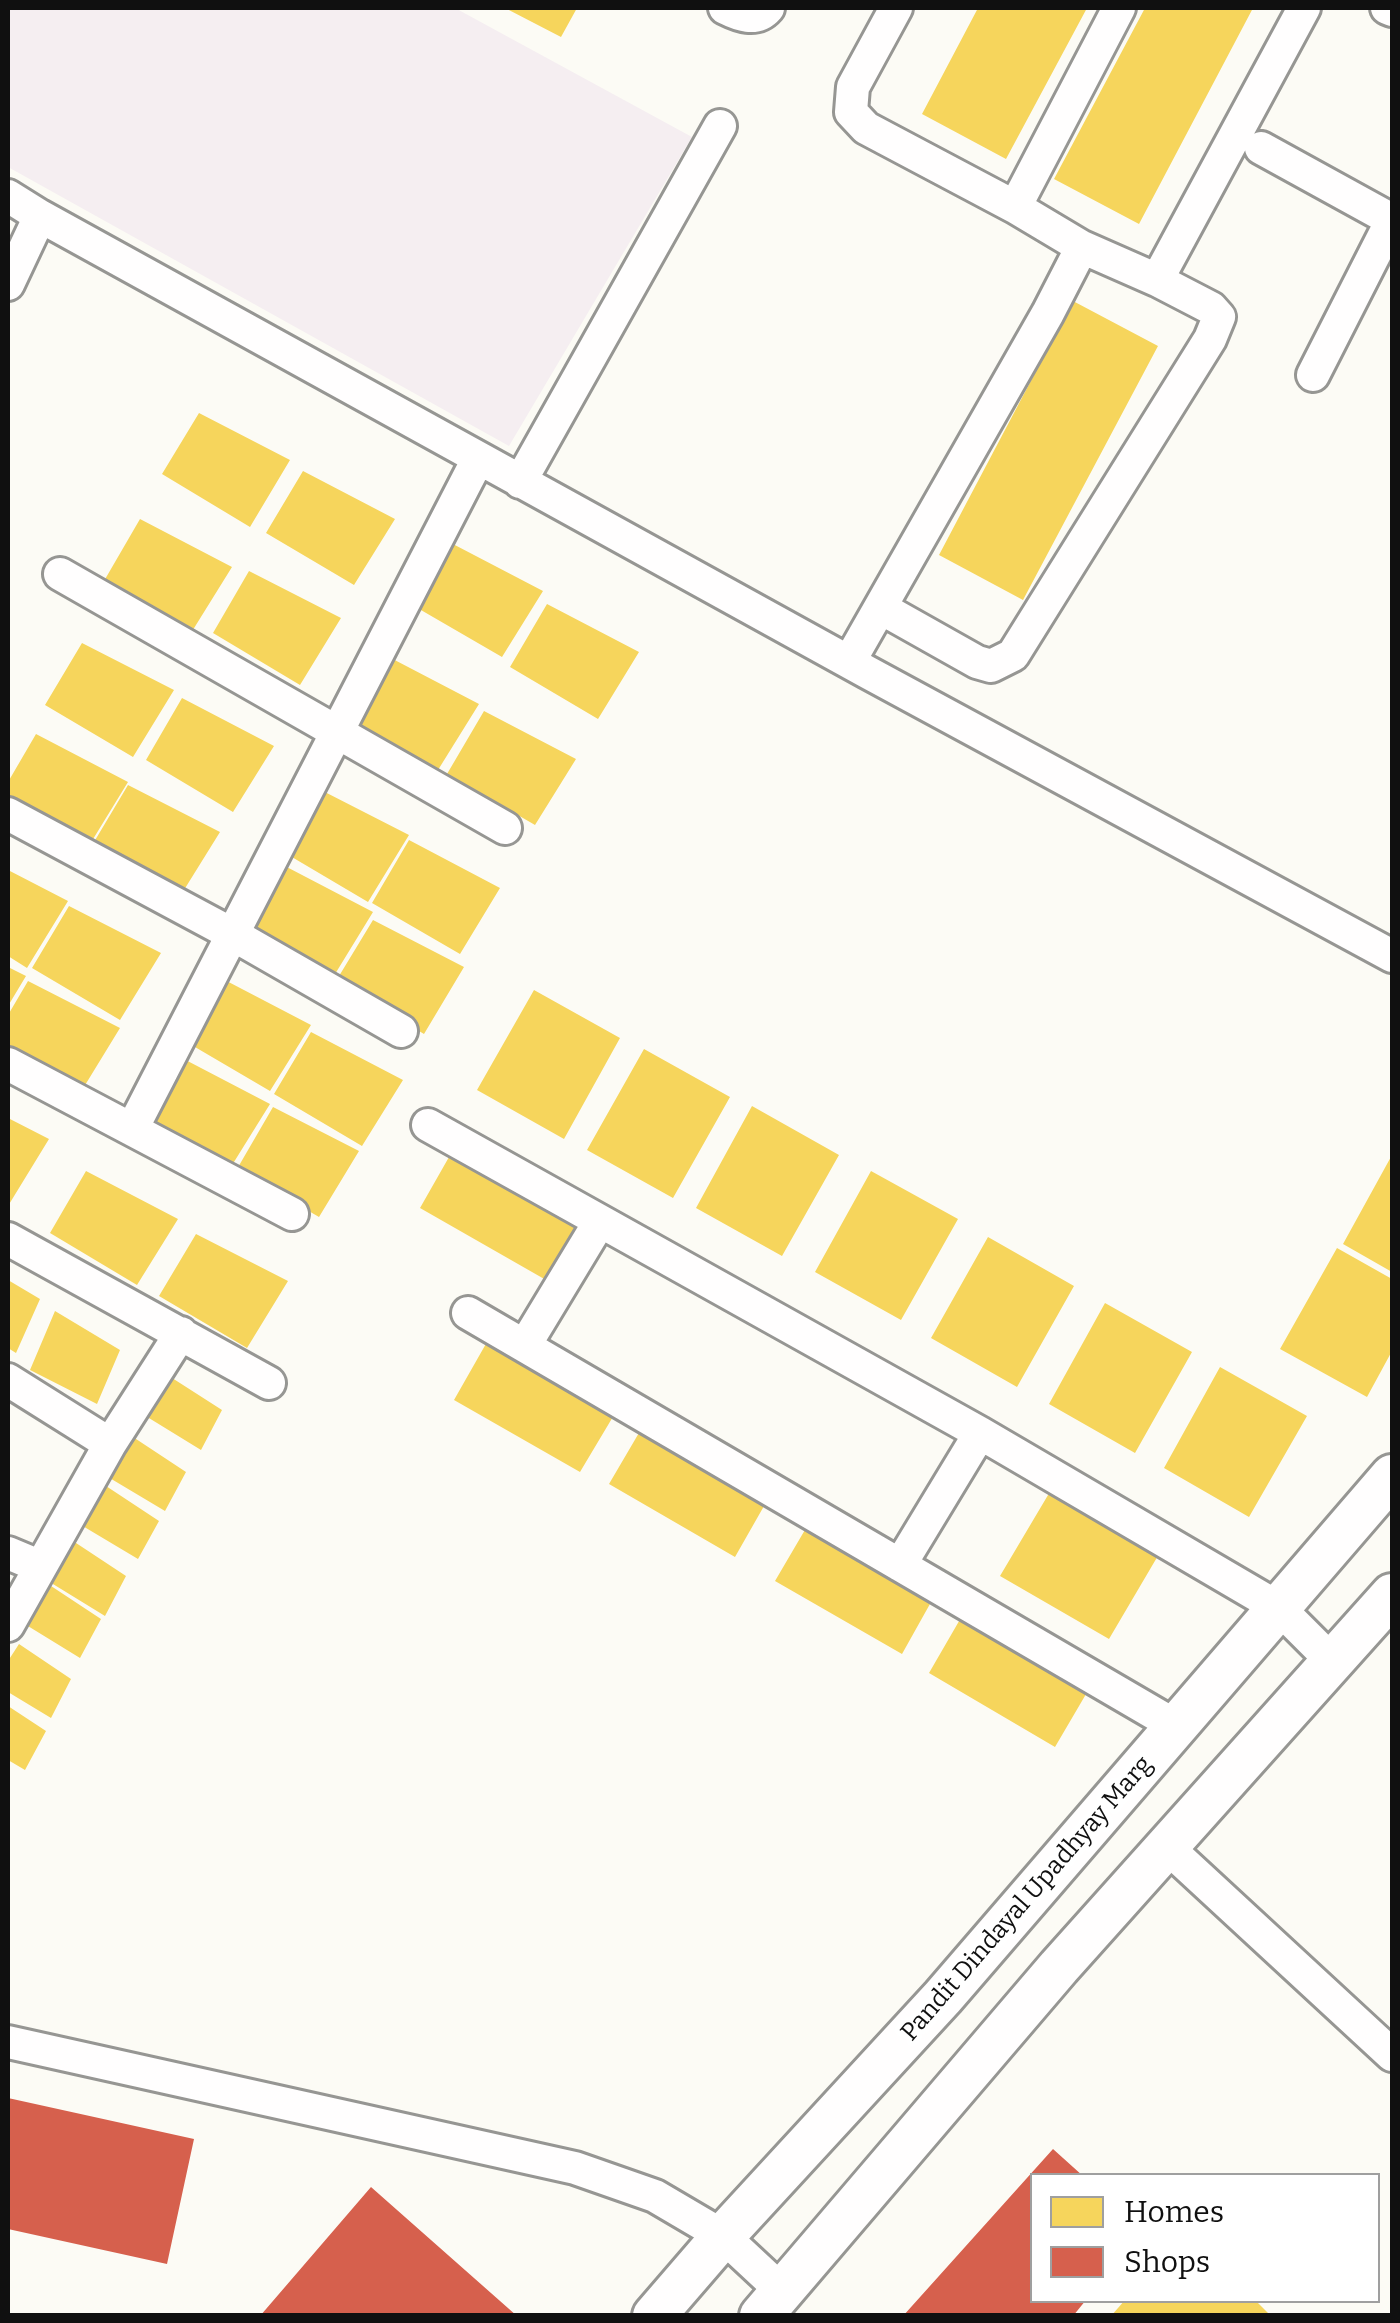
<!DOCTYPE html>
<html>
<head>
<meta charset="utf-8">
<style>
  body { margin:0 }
  #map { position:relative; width:1400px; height:2323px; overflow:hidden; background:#fcfbf5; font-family:Bitter,serif }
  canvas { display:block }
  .frame { position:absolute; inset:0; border:10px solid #101010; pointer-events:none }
  .legend { position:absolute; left:1030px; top:2173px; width:350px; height:130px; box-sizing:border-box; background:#fff; border:2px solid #9f9f9f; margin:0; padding:12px 18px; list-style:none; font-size:30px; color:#101010 }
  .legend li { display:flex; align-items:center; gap:20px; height:50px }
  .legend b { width:50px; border:2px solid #9f9f9f }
</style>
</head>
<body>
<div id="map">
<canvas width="1400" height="2323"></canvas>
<div class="frame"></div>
<ul class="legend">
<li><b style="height:28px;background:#f6d55c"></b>Homes</li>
<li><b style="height:28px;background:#d6604d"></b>Shops</li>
</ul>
</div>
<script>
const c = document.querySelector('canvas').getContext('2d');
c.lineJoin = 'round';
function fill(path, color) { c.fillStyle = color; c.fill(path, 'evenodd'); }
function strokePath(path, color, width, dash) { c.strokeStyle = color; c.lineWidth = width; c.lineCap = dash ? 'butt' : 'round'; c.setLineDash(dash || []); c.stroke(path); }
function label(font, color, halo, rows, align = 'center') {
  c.font = font + ' Bitter,serif'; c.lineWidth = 10; c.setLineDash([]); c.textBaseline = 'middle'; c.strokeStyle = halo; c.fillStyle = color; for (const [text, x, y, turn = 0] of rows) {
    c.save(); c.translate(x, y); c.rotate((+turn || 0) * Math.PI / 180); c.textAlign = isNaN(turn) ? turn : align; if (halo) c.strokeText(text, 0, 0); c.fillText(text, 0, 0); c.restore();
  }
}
fill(new Path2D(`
  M 8,8 L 455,8 L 692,137 L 509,446 L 8,167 Z`), '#f5eef1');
fill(new Path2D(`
  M 505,8 L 577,8 L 561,37 Z
  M 978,8 L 1087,8 L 1006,159 L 922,114 Z
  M 1145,8 L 1253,8 L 1139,224 L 1054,179 Z
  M 1073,301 L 1158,346 L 1023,600 L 939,555 Z
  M 199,413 L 290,460 L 250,527 L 162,474 Z
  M 303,471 L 395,519 L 354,585 L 266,533 Z
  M 140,519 L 232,567 L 191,633 L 104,581 Z
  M 451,543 L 543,591 L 502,657 L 414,606 Z
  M 249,571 L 341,618 L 300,685 L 213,633 Z
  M 547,604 L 639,652 L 598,719 L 510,667 Z
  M 82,643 L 174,690 L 133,757 L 45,705 Z
  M 387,656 L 479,704 L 438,770 L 350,719 Z
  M 182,698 L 274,746 L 233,812 L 146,760 Z
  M 484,711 L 576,759 L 535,825 L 447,774 Z
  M 36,734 L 128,782 L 87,849 L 8,802 L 8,782 Z
  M 128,785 L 220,832 L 179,898 L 91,847 Z
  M 317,788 L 409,835 L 368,902 L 280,850 Z
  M 409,840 L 500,888 L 460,954 L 372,903 Z
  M 281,864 L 373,912 L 332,979 L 244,927 Z
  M 8,870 L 68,901 L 27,968 L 8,956 Z
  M 69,906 L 161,953 L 120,1020 L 32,968 Z
  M 373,920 L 464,967 L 424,1034 L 336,981 Z
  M 8,967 L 26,976 L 8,1006 Z
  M 219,977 L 311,1025 L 270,1091 L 183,1040 Z
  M 28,981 L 120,1028 L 79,1095 L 8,1052 L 8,1015 Z
  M 534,990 L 620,1038 L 564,1139 L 477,1090 Z
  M 311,1032 L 403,1080 L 362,1146 L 274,1094 Z
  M 644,1049 L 730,1097 L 673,1198 L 587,1150 Z
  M 178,1056 L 270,1104 L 229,1170 L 141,1118 Z
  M 752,1106 L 839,1155 L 782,1256 L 696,1208 Z
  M 273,1107 L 359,1151 L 319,1217 L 237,1169 Z
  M 8,1118 L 49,1139 L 8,1206 Z
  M 453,1150 L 580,1222 L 546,1280 L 420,1208 Z
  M 1392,1155 L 1392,1272 L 1343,1244 Z
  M 86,1171 L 178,1219 L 137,1285 L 50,1233 Z
  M 871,1171 L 958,1219 L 901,1320 L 815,1272 Z
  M 196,1234 L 288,1281 L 247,1348 L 159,1296 Z
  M 988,1237 L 1074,1286 L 1017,1387 L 931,1338 Z
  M 1337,1248 L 1392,1279 L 1392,1351 L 1367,1397 L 1280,1349 Z
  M 8,1280 L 40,1299 L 16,1353 L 8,1348 Z
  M 1105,1303 L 1192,1352 L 1135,1453 L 1049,1404 Z
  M 55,1311 L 120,1350 L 97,1404 L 30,1370 Z
  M 487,1342 L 614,1415 L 580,1472 L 454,1400 Z
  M 1220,1367 L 1307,1416 L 1249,1517 L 1164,1468 Z
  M 169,1376 L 222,1410 L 201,1450 L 144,1415 Z
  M 643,1426 L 768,1499 L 735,1557 L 609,1484 Z
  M 133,1437 L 186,1472 L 165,1511 L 108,1477 Z
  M 106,1486 L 159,1521 L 138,1559 L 81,1525 Z
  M 1051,1490 L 1159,1554 L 1109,1639 L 1000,1576 Z
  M 809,1523 L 935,1595 L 902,1654 L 775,1581 Z
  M 73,1541 L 126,1576 L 105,1616 L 48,1581 Z
  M 48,1584 L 101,1619 L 80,1658 L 23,1623 Z
  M 962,1616 L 1089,1689 L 1055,1747 L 929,1673 Z
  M 19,1644 L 71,1679 L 51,1718 L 8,1692 L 8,1661 Z
  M 8,1706 L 46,1731 L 25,1770 L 8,1760 Z
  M 1125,2300 L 1255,2300 L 1271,2316 L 1111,2316 Z`), '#f6d55c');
fill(new Path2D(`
  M 8,2098 L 194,2139 L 167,2264 L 8,2229 Z
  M 1053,2149 L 1083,2176 L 1032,2176 L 1032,2300 L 1086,2300 L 1073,2316 L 903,2316 Z
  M 371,2187 L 517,2316 L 260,2316 Z`), '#d6604d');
const minor = new Path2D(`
  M 725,8 C 739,15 756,22 768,8
  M 896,8 L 853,87 L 851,112 L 866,128 L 1015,207
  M 1387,8 L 1392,10
  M 1261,148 L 1392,220 L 1313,375
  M 8,196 L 40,216 L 8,284
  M 40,216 L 867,672 L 1392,956
  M 1082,247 L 1015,207 L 1119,8
  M 520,482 L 720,126
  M 60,574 L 505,828
  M 881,608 L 977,662 L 991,666 L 1013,655 L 1210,339 L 1219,317 L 1211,308 L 1157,280
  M 849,662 L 1048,313 L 1082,247 L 1157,280 L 1304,8
  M 8,814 L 232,934 L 401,1031
  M 8,1064 L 292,1214
  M 428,1125 L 980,1433 L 1279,1608 L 1333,1662
  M 132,1129 L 478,459
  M 8,1239 L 269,1383
  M 468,1313 L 1176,1726
  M 525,1345 L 600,1221
  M 8,1380 L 110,1444
  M 8,1553 L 39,1566
  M 900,1565 L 980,1433
  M 8,1625 L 110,1444 L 181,1333
  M 1168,1848 L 1392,2055
  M 8,2042 L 575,2168 L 655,2196 L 723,2236 L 782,2291`);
const tertiary = new Path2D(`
  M 654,2316 L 723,2236 L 943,1997 L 1392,1476
  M 761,2316 L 1059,1967 L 1392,1595`);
strokePath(minor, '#969693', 38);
strokePath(tertiary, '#969693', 48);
strokePath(minor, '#fffefe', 32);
strokePath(tertiary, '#fffefe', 42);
label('25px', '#101010', '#fff', [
  ["Pandit Dindayal Upadhyay Marg",1027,1899,-49]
]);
</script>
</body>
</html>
